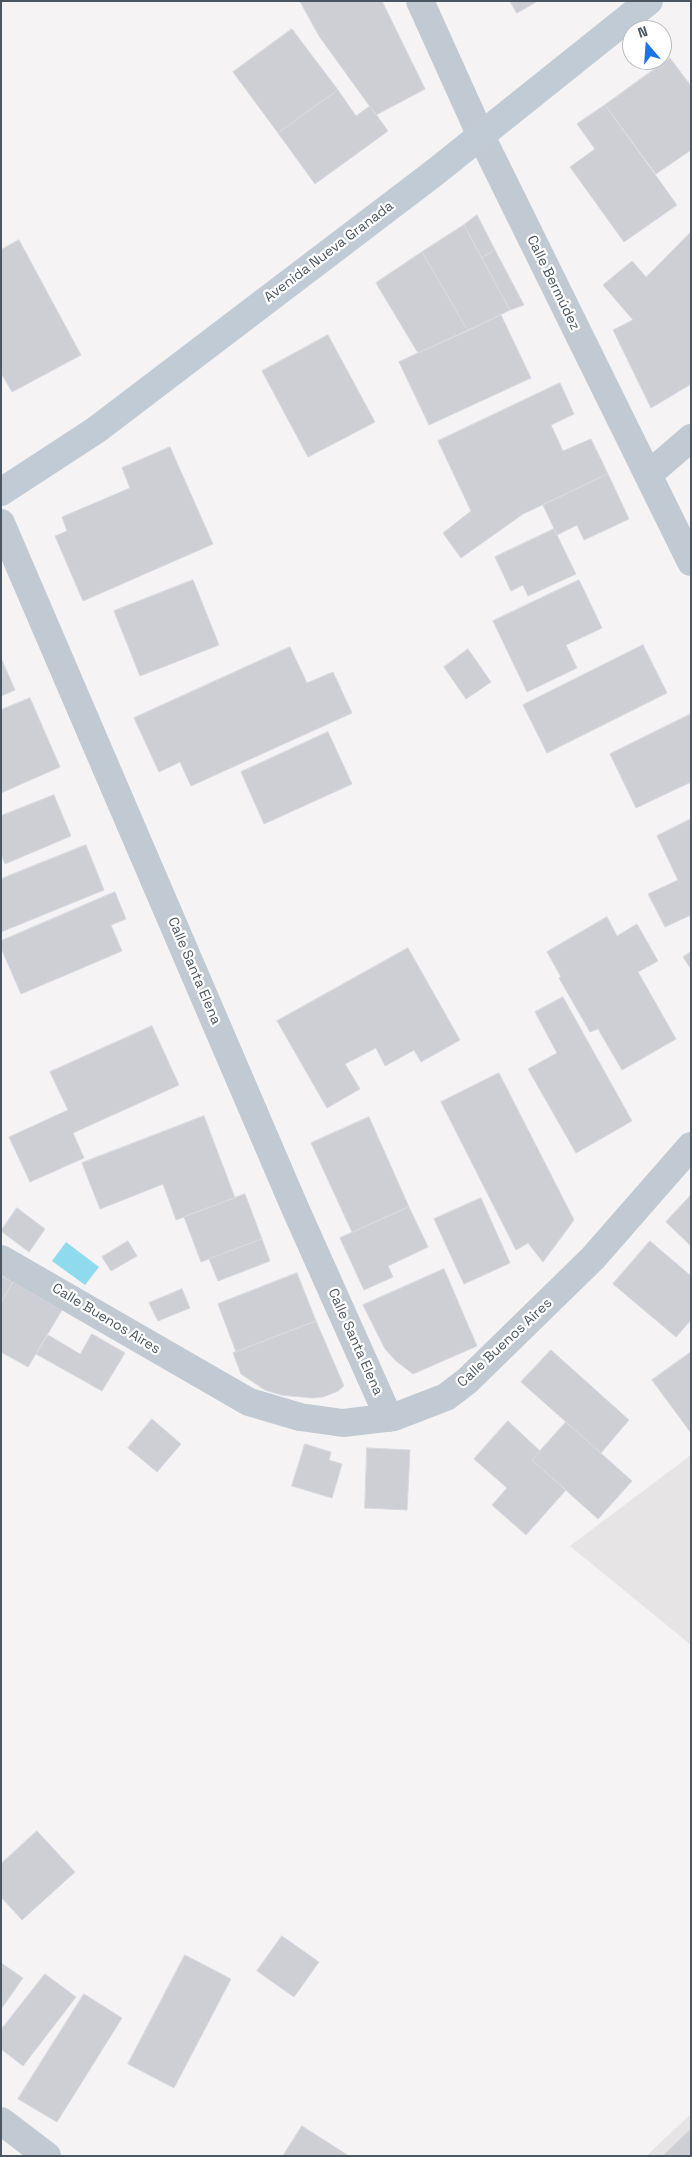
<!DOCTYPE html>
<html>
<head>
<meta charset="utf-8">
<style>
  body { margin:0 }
  #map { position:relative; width:692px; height:2157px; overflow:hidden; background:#f5f3f3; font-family:"Space Grotesk",sans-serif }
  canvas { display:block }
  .frame { position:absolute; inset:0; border:2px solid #4a5661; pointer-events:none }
  .north { position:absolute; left:622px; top:20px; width:50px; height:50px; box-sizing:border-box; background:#fff; border:1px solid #b7bbc0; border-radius:50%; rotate:342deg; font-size:14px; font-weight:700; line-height:20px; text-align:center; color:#4a5661 }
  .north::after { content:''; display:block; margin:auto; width:18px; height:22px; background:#1a73e8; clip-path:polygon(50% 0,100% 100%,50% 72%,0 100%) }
</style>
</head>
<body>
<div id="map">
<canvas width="692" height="2157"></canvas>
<div class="frame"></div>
<div class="north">N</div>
</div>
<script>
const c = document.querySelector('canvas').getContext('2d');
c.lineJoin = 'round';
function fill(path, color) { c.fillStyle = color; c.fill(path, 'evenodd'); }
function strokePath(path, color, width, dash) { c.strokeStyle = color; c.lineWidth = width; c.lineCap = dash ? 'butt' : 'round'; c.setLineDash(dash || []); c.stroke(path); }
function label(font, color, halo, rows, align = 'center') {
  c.font = font + ' "Space Grotesk",sans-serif'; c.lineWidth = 4.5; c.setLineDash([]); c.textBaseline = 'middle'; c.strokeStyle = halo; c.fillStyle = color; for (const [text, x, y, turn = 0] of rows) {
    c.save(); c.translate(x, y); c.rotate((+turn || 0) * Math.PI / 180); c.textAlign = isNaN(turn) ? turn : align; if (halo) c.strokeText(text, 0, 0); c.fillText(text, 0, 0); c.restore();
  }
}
fill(new Path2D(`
  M 691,1455 L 691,1645 L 570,1546 Z
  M 691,2114 L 691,2156 L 646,2156 Z`), '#e6e4e5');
fill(new Path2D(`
  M 66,1242 L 99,1267 L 85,1285 L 52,1261 Z`), '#90daee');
const building = new Path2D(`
  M 300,1 L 382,1 L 425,89 L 376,115 L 319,36 Z
  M 510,1 L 538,1 L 517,13 Z
  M 292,29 L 338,90 L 278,133 L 233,72 Z
  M 670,58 L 691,86 L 691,150 L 656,174 L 605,105 Z
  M 338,90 L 356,116 L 370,106 L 388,131 L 315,184 L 278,133 Z
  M 605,105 L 677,205 L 624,242 L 570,167 L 595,149 L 577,124 Z
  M 477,215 L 495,250 L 482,258 L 464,225 Z
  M 464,225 L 510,310 L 468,331 L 422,252 Z
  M 691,232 L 691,384 L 651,408 L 613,330 L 633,320 L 603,285 L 632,261 L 646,277 Z
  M 19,240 L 81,355 L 12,392 L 1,373 L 1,250 Z
  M 495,250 L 524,305 L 510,310 L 482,258 Z
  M 422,252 L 468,331 L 418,353 L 376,283 Z
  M 501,315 L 531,378 L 429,425 L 399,362 Z
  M 328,335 L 375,422 L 308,457 L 262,371 Z
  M 560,383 L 574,414 L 551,425 L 563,451 L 591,439 L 608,474 L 523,514 L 461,558 L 443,533 L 471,511 L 438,441 Z
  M 170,447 L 213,544 L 83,601 L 55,536 L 67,531 L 62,517 L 130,488 L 122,468 Z
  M 608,474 L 629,519 L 584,540 L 577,525 L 557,535 L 543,505 Z
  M 554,529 L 576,574 L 528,596 L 523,585 L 511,591 L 495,557 Z
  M 193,580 L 219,645 L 140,676 L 114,611 Z
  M 579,580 L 602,628 L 566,645 L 577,668 L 527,692 L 493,621 Z
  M 643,645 L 667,693 L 547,753 L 523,705 Z
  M 290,647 L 307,683 L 333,672 L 352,713 L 191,786 L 180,762 L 159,772 L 134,718 Z
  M 468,649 L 491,682 L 466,699 L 444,667 Z
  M 1,658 L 15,690 L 1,696 Z
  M 30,698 L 60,767 L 1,793 L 1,710 Z
  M 691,714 L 691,782 L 636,808 L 610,754 Z
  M 328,732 L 352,784 L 264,824 L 241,772 Z
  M 54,795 L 71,836 L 5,864 L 1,854 L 1,816 Z
  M 691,819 L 691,915 L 665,927 L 648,894 L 678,880 L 657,836 Z
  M 86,845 L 104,890 L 1,932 L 1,879 Z
  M 115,892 L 126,919 L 111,925 L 122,951 L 21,994 L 1,948 L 1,941 Z
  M 607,917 L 617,936 L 637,924 L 658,961 L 638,972 L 676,1039 L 622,1070 L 598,1029 L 590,1032 L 559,978 L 561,977 L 547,952 Z
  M 408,948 L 460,1040 L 421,1062 L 414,1050 L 385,1066 L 376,1048 L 345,1064 L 360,1089 L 327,1108 L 277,1021 Z
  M 691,952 L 691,969 L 683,957 Z
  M 563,997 L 632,1121 L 576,1153 L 528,1069 L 557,1053 L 535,1012 Z
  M 152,1026 L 179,1085 L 73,1133 L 84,1158 L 30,1182 L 9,1137 L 68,1110 L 50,1072 Z
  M 499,1073 L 574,1220 L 543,1262 L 528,1243 L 516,1250 L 441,1102 Z
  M 204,1116 L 235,1198 L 176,1220 L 163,1184 L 100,1209 L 82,1163 Z
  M 369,1117 L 409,1207 L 352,1232 L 311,1143 Z
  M 245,1194 L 262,1239 L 201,1262 L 184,1217 Z
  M 691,1195 L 691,1246 L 666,1222 Z
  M 481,1198 L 510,1263 L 464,1284 L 434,1219 Z
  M 409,1207 L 428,1247 L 388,1266 L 393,1277 L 364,1290 L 340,1238 Z
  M 17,1208 L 45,1229 L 29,1252 L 1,1231 Z
  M 262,1239 L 270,1261 L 218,1281 L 209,1259 Z
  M 128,1241 L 137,1256 L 111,1271 L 102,1257 Z
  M 650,1241 L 691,1276 L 691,1320 L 676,1337 L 613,1284 Z
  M 444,1269 L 477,1346 L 413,1374 L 396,1361 L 385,1349 L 363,1305 Z
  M 297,1273 L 316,1321 L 236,1352 L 218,1304 Z
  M 1,1276 L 13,1282 L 1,1303 Z
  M 13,1282 L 62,1310 L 28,1367 L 1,1352 L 1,1303 Z
  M 182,1289 L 190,1308 L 158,1321 L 149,1303 Z
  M 316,1321 L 344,1386 L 338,1391 L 323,1397 L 312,1398 L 281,1395 L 265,1390 L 241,1374 L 233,1353 Z
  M 92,1334 L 125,1353 L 102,1391 L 36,1354 L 48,1335 L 80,1354 Z
  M 551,1350 L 629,1420 L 601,1453 L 521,1382 Z
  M 691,1352 L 691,1433 L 652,1380 Z
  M 152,1419 L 181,1444 L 157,1472 L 128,1448 Z
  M 508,1421 L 540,1451 L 532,1460 L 566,1490 L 526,1535 L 492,1505 L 507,1488 L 474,1459 Z
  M 566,1422 L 632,1481 L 598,1519 L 532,1460 Z
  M 305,1444 L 331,1452 L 329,1460 L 342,1464 L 332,1498 L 292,1486 Z
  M 367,1448 L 410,1450 L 407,1510 L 365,1508 Z
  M 37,1831 L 75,1872 L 22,1920 L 1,1897 L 1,1864 Z
  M 282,1936 L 319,1962 L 294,1997 L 257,1971 Z
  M 185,1955 L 231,1979 L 174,2088 L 128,2064 Z
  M 1,1963 L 23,1978 L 1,2009 Z
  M 45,1974 L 76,1997 L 23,2066 L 1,2049 L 1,2030 Z
  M 84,1994 L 122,2018 L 57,2122 L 18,2099 Z
  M 302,2126 L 349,2156 L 283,2156 Z
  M 691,2129 L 691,2156 L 663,2156 Z`);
fill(building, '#cdcfd5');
strokePath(building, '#d7d9de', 1);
strokePath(new Path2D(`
  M 420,1 L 481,136 L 691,562
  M 648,475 L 691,438
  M 1,523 L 295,1208 L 389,1418
  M 1,1259 L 249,1402 L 300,1417 L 343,1423 L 394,1417 L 446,1397 L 467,1381 L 593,1258 L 691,1146
  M 1,2121 L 47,2156`), '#c1cad2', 28);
strokePath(new Path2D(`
  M 1,492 L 96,430 L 434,173 L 649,1`), '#c1cbd6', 28);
label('14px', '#4a5661', '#fff', [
  ["Avenida Nueva Granada",329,252,-37],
  ["Calle Bermúdez",553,283,64],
  ["Calle Santa Elena",194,971,67],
  ["Calle Buenos Aires",106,1319,31],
  ["Calle Santa Elena",355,1342,66],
  ["Calle Buenos Aires",505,1343,-43]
]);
</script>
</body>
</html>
